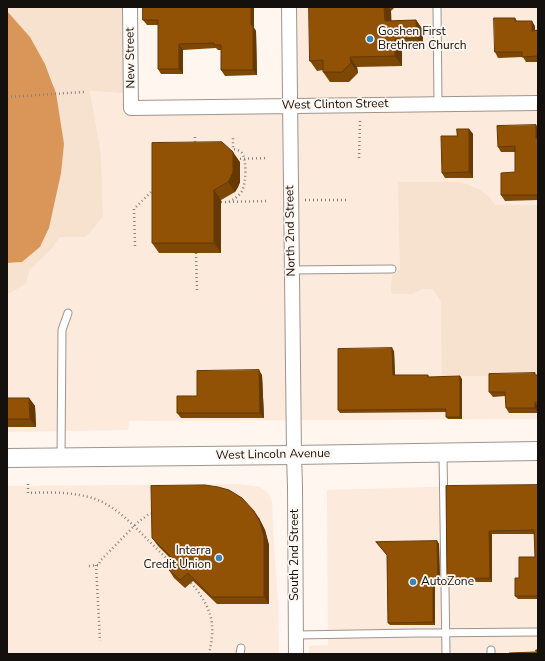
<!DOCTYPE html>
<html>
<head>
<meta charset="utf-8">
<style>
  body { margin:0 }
  #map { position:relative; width:545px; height:661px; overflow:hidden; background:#fff6ef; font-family:"Nunito Sans",sans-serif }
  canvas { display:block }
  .frame { position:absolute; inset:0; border:8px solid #13100d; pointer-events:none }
</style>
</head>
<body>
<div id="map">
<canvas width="545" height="661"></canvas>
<div class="frame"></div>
</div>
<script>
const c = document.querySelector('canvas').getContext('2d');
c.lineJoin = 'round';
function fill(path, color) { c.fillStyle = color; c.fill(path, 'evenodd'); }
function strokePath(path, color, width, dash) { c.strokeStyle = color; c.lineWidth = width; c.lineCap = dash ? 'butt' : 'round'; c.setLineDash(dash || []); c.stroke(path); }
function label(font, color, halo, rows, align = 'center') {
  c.font = font + ' "Nunito Sans",sans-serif'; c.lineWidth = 3.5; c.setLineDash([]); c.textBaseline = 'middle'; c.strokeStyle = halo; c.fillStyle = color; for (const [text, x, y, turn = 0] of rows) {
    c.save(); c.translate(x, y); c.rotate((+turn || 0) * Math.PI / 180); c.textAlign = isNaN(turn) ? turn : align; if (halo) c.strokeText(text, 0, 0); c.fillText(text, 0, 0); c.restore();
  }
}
fill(new Path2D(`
  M 291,7 L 538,7 L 538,101 L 292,103 Z
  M 90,91 L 119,93 L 131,93 L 131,108 L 538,103 L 538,419 L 129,421 L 128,430 L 7,432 L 7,294 L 10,293 L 26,284 L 30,269 L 51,250 L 60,237 L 86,237 L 103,217 L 101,154 Z
  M 239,484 L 260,487 L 269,494 L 272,503 L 275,560 L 278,600 L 279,654 L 7,654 L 7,486 Z
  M 538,484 L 538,654 L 309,654 L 309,646 L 328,645 L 327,490 Z`), '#fceadc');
fill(new Path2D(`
  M 7,7 L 130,7 L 131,93 L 119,93 L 90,91 L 101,154 L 103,217 L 86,237 L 60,237 L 51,250 L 30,269 L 26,284 L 10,293 L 7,294 L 7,263 L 22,262 L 40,247 L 49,228 L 54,85 L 45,64 L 30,37 L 7,11 Z
  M 398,182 L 454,182 L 467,184 L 480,190 L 488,196 L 495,205 L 538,205 L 538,376 L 442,376 L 441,301 L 433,289 L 423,289 L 412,294 L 394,294 L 391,292 L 392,276 L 400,268 Z`), '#f7e1cf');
fill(new Path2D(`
  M 7,11 L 30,37 L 45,64 L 56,93 L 64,144 L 61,173 L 49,228 L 40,247 L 22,262 L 7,263 Z`), '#da9658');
const service = new Path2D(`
  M 437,7 L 438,104
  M 291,270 L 392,269
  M 443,453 L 446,654
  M 61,457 L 62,330 L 68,313
  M 296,635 L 417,633 L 538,632
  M 491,650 L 491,654
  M 240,654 L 241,648`);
const minor = new Path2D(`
  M 130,7 L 131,108 L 538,103
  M 289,7 L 294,455 L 295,487 L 296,654`);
const tertiary = new Path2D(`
  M 7,458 L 294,455 L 538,451`);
strokePath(service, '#9e948c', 9);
strokePath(minor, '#9e948c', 16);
strokePath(tertiary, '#9e948c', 20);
strokePath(new Path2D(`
  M 7,97 L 84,92
  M 195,137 L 195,146
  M 359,158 L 360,121
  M 236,159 L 268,158
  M 305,200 L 347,200
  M 221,202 L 269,201
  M 229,202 C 234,199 239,196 242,191 C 246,184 247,160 242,153 C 240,150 236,150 233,149 L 233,137
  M 135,246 L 134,209 L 151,192 L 155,192
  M 196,253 L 197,290
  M 28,484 L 28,493 C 49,492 69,492 89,497 C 112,503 128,520 144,536 C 154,546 164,556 175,566
  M 96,565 L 100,641
  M 89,566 L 99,565 L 100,561 L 103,558 L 137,523 L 149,514 L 154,513
  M 191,583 C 201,594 211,610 212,625 C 213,635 211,645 209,654`), '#89837e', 2.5, [1, 3]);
strokePath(service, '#fff', 7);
strokePath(minor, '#fff', 14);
strokePath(tertiary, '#fff', 18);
fill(new Path2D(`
  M 254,7 L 254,28 L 256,31 L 257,75 L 225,76 L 221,70 L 221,50 L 218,50 L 216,48 L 183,50 L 183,74 L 161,74 L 158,69 L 158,25 L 147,25 L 143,20 Z
  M 309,7 L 395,7 L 391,11 L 391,21 L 416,20 L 423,30 L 423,48 L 402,49 L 402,66 L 357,67 L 358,73 L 349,82 L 330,82 L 323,72 L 323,70 L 317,71 L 310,61 Z
  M 515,18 L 517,21 L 535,26 L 535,30 L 538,30 L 538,62 L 526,62 L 523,57 L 498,58 L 495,52 Z
  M 538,128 L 538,200 L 505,201 L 501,195 L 515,172 L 515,152 L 501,152 L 498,147 Z
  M 469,129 L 473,134 L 473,178 L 445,178 L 442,173 L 457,136 Z
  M 240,162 L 240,182 L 238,187 L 235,192 L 221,200 L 221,253 L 159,253 L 152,243 Z
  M 394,351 L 395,375 L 428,375 L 429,377 L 462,379 L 462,419 L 448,419 L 446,417 L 446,412 L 340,413 L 338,410 Z
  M 262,375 L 264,418 L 181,418 L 177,413 L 197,396 Z
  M 536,375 L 538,375 L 538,413 L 509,413 L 506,408 L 505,396 L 493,397 L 489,392 Z
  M 7,398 L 29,398 L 35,406 L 36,427 L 7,427 Z
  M 538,485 L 538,599 L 518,599 L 515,596 L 519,578 L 535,557 L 534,534 L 492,534 L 492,582 L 450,582 L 447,579 L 446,486 Z
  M 259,518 L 265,530 L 269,545 L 269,604 L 217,604 L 193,581 L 185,588 L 174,578 L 169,570 L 175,563 L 158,546 L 152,538 Z
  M 437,541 L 439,544 L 440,582 L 435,582 L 435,625 L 390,625 L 388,623 L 387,555 L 376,542 Z`), '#7d4705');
fill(new Path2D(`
  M 251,7 L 254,7 L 254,28 L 256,31 L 257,75 L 253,70 L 251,25 Z
  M 384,7 L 388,7 L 391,11 L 392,30 L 385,21 Z
  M 416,20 L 423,30 L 423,48 L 417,38 Z
  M 532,21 L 535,26 L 535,36 L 532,31 Z
  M 395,39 L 402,49 L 402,66 L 395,56 Z
  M 179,44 L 183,50 L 183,74 L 179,69 Z
  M 350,57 L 357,67 L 358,73 L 351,63 Z
  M 536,125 L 538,128 L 538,140 L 536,138 Z
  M 469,129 L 473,134 L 473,178 L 469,172 Z
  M 233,152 L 240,162 L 240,182 L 238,187 L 235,192 L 228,182 Z
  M 214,190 L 221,200 L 221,253 L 214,243 Z
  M 392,348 L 394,351 L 395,378 L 393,375 Z
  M 259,370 L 262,375 L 264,418 L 260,413 Z
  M 460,376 L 462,379 L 462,419 L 460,417 Z
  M 29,398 L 35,406 L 36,427 L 30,419 Z
  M 535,402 L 538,407 L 538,412 L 535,408 Z
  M 254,511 L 259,518 L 265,530 L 269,545 L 269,604 L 264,597 Z
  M 489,531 L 492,534 L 492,582 L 490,578 Z
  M 437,541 L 439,544 L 440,582 L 438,580 Z
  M 433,580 L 435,582 L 435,625 L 433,622 Z`), '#663904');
const building = new Path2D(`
  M 143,7 L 251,7 L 251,25 L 253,25 L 253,70 L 221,70 L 221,45 L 214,45 L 214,43 L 179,44 L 179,69 L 158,69 L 158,20 L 143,20 Z
  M 309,7 L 384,7 L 385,21 L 416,20 L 417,38 L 395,39 L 395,56 L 350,57 L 351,63 L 342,72 L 323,72 L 323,60 L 310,61 Z
  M 494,18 L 515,18 L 515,21 L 532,21 L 532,31 L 538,30 L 538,56 L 522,57 L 522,52 L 495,52 Z
  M 536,125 L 536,138 L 538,138 L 538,195 L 501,195 L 501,173 L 515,172 L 515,146 L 498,147 L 497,126 Z
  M 457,129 L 469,129 L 469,172 L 442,173 L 441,136 L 457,136 Z
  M 222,142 L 233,152 L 233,172 L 231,177 L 228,182 L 214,190 L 214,243 L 152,243 L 152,143 Z
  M 392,348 L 393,375 L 428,375 L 428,377 L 460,376 L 460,417 L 446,417 L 446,409 L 338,410 L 338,349 Z
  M 259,370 L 260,413 L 177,413 L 177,396 L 197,396 L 197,371 Z
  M 535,373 L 535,375 L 538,375 L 538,402 L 535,402 L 535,408 L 506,408 L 505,392 L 489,392 L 489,374 Z
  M 7,398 L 29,398 L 30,419 L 7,419 Z
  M 205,485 L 218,487 L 229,490 L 242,498 L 254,511 L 260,522 L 264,537 L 264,597 L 212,597 L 188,573 L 180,580 L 169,570 L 176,562 L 152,538 L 151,486 Z
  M 538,485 L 538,596 L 515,596 L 515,578 L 519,578 L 519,557 L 535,557 L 534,530 L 489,531 L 490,578 L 447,579 L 446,486 Z
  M 437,541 L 438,580 L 433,580 L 433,622 L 388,623 L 387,555 L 376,542 Z
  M 536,650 L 538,650 L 538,654 L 509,654 L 509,653 L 536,652 Z`);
fill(building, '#915206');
strokePath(building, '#663904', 1);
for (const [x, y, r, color] of [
  [370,39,4,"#3984b7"],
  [219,558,4,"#3984b7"],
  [413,582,4,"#3984b7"]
]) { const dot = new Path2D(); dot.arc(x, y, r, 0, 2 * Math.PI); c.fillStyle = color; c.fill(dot); strokePath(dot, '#fff6ef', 1.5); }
label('12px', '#13100d', '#fff6ef', [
  ["Goshen First",378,32],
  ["Brethren Church",378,46],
  ["Interra",211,551,"right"],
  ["Credit Union",211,565,"right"],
  ["AutoZone",421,582]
], 'left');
label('12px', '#13100d', '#fff6ef', [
  ["New Street",131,58,-91],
  ["West Clinton Street",335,105,-1],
  ["North 2nd Street",291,231,-91],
  ["West Lincoln Avenue",273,455,-1],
  ["South 2nd Street",295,555,-90]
]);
</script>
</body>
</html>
